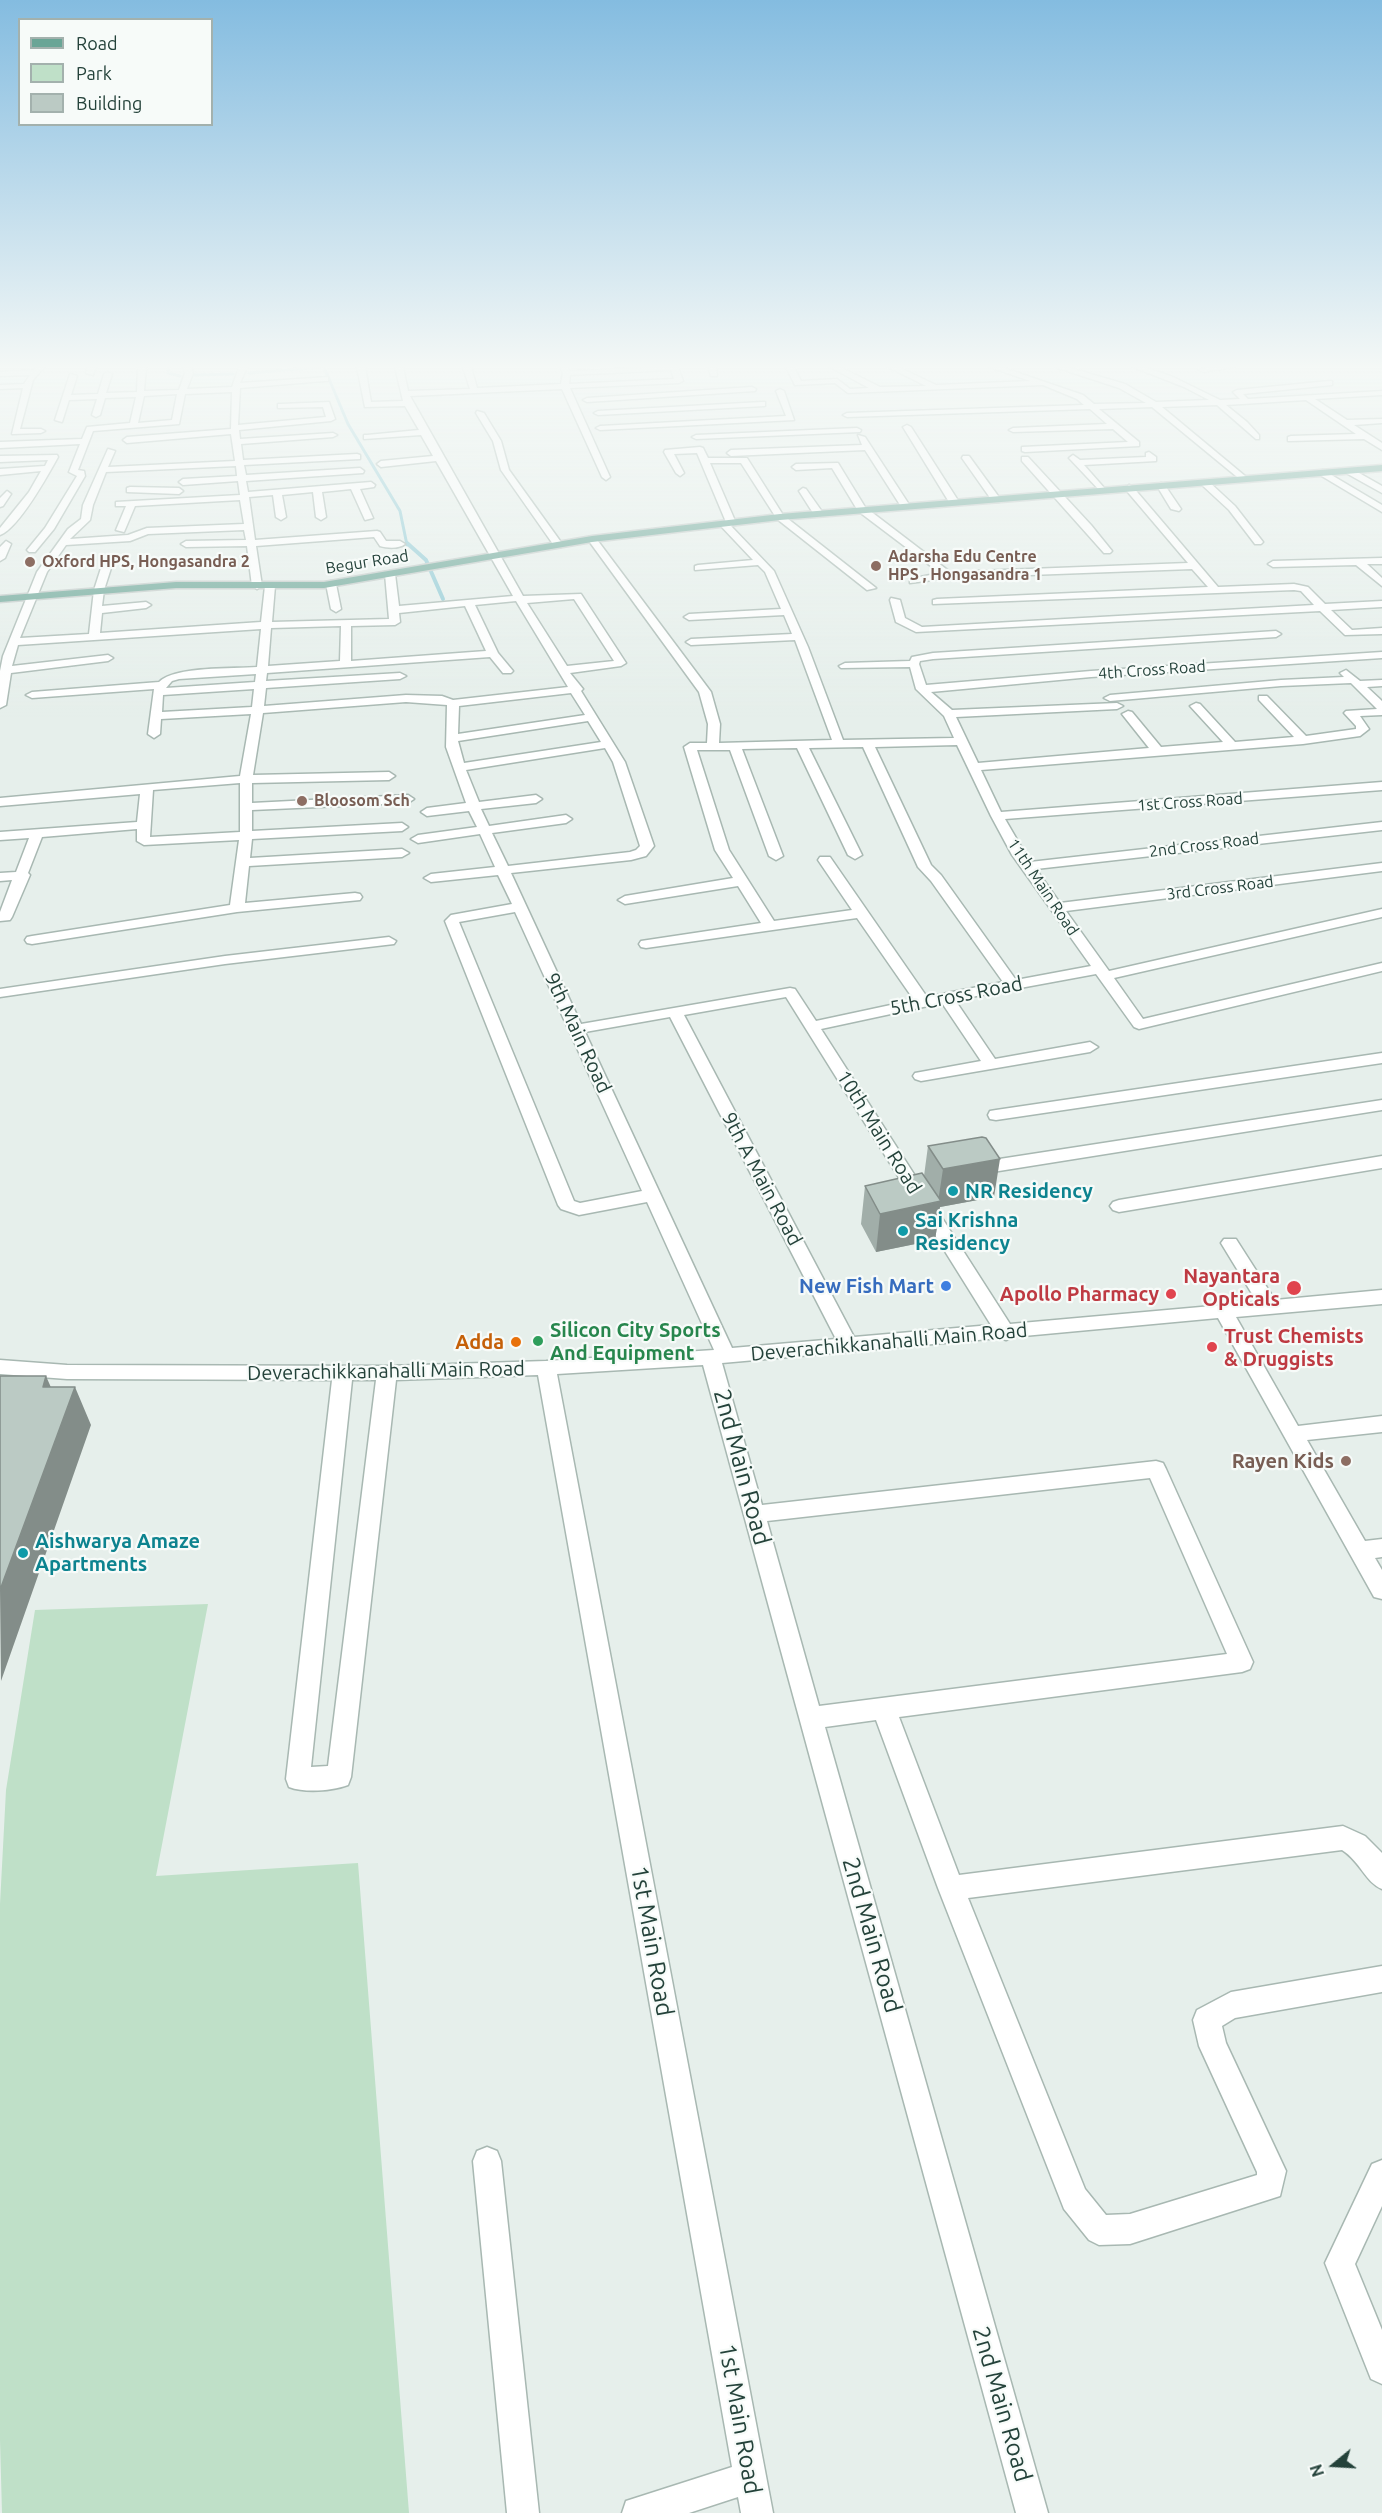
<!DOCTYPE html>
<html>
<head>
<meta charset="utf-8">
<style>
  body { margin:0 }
  #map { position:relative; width:1382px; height:2513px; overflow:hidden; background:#e6efeb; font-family:Ubuntu,sans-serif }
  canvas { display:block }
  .legend { position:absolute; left:18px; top:18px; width:195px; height:108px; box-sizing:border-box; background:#f7fbf9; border:2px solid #a3b1ad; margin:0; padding:8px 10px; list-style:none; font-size:18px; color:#24423a }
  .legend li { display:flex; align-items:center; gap:12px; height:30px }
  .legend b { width:30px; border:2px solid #a3b1ad }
  .north { position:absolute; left:1304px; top:2435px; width:60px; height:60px; -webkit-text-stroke:4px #f7fbf9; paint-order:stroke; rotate:252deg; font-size:16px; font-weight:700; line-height:24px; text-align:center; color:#24423a }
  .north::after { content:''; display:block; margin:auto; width:21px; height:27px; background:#24423a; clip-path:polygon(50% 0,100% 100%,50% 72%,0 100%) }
</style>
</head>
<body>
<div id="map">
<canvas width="1382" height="2513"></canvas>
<ul class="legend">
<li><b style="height:8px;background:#6aa596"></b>Road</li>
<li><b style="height:16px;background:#bfe0c8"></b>Park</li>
<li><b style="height:16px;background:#bbcac4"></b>Building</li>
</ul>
<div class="north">N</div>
</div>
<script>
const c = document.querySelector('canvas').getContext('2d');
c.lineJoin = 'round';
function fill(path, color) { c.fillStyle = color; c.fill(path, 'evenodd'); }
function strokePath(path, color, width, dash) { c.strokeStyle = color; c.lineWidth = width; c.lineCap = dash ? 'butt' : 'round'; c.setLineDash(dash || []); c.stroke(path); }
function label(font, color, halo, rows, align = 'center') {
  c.font = font + ' Ubuntu,sans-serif'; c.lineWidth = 4.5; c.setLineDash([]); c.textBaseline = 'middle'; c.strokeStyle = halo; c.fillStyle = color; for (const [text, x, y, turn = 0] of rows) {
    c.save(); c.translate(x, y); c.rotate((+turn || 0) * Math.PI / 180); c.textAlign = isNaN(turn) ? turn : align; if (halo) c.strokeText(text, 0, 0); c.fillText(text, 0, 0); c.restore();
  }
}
fill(new Path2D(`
  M 208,1604 L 156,1876 L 358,1863 L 409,2513 L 2,2513 L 0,2440 L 0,1904 L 6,1790 L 35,1610 Z`), '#bfe0c8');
strokePath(new Path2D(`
  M 169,367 L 168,373 L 180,376
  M 324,367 L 348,424 L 400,511 L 407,545
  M 249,373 L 322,367
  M 193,375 L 233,374`), '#8ec9d4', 3);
strokePath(new Path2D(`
  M 407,543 L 426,560 L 443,599`), '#8ec9d4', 4);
const minor = new Path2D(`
  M 36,367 L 44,367 L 33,380 L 20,429 L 41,429 L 45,431 L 41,433 L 12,434 L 23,388 L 0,389 L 0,385 L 24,384 L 30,375 L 0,376 L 0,372 L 34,370 Z
  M 88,367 L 96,367 L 93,375 L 86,373 Z
  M 138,367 L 146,367 L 144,391 L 179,390 L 185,373 L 183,367 L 191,367 L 193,373 L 187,389 L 232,387 L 239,367 L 247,367 L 240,383 L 328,377 L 328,381 L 325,381 L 240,388 L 238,425 L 326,417 L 323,407 L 278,408 L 278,404 L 281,404 L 329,402 L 335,419 L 331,421 L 239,430 L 240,439 L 333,433 L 337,435 L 333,437 L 241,444 L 243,460 L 357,454 L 360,455 L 360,459 L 244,465 L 246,475 L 360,468 L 364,471 L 363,473 L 246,481 L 248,492 L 371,482 L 375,485 L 374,487 L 360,489 L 373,518 L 365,520 L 351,489 L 322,492 L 326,517 L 321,520 L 316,517 L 313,492 L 282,495 L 286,517 L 281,520 L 276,517 L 273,495 L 249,497 L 255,540 L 377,531 L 380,532 L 386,541 L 400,541 L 405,544 C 399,549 387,548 380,546 L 374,537 L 256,546 L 262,586 L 257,589 L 252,586 L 247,546 L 186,547 L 181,544 L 186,541 L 246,540 L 244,530 L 148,534 L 130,541 L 66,545 L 47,572 L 20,638 L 89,634 L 94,590 L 102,565 L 107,562 L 112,565 L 104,590 L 102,606 L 146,602 L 151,605 L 146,608 L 102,613 L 100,633 L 261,622 L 265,586 L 270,583 L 275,586 L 272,622 L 389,619 L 385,574 L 390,571 L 395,574 L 399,606 L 513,596 L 436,461 L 381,467 L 377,464 L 381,461 L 433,456 L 421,435 L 364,439 L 364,435 L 367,435 L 419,430 L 405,406 L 365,407 L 357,367 L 365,367 L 371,402 L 403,401 L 395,367 L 403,367 L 408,391 L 470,389 L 463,367 L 471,367 L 477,388 L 561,384 L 563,373 L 560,367 L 568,367 L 570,371 L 678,367 L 683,381 L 679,383 L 570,388 L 610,477 L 606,480 L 602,477 L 562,389 L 410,396 L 523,596 L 581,594 L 626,663 L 621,666 L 570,673 L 583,689 L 581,691 L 625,762 L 654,846 L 646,856 L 631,860 L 511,873 L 581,1024 L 790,988 L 795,989 L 816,1021 L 914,1000 L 857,918 L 646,948 L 641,947 L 639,944 L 641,941 L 761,923 L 738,886 L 625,904 L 618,900 L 625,896 L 733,878 L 715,850 L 684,747 L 690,743 L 707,743 L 708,724 L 699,692 L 589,541 L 589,537 L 595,537 L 711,692 L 720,724 L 719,743 L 832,740 L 795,640 L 691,645 L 686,642 L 691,639 L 792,634 L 784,615 L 689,620 L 684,617 L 689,614 L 781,609 L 765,572 L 758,565 L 695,570 L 695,566 L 698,565 L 753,560 L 719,524 L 726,522 L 697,453 L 674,454 L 684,473 L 680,476 L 676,473 L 664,452 L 665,450 L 700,447 L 703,448 L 708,458 L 747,458 L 783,515 L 876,588 L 867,590 L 777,519 L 741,463 L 710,463 L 736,523 L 731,526 L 774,571 L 808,647 L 843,740 L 954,738 L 944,716 L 916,689 L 910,667 L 841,668 L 839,666 L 845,663 L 910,661 L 912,657 L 933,653 L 1276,631 L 1281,634 L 1276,637 L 933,659 L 920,661 L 919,664 L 926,685 L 1091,671 L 1382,652 L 1382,658 L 1091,677 L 931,692 L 952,710 L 1117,703 L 1123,706 L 1117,709 L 956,717 L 978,763 L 1149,748 L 1122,714 L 1128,711 L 1132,712 L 1161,747 L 1223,742 L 1190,706 L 1196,703 L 1200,704 L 1235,742 L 1294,737 L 1259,700 L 1259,696 L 1267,696 L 1306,736 L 1356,729 L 1356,726 L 1344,713 L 1346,711 L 1377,709 L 1351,683 L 1281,686 L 1110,701 L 1104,698 L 1110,695 L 1281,680 L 1344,677 L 1340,673 L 1346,670 L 1360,681 L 1382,680 L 1382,686 L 1367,687 L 1382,701 L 1382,715 L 1360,716 L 1369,729 L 1360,736 L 1303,744 L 981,770 L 1001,812 L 1382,782 L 1382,790 L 1005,819 L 1030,862 L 1382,822 L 1382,830 L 1036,869 L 1060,903 L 1382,863 L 1382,871 L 1066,911 L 1109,971 L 1382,909 L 1382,917 L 1114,978 L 1143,1019 L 1382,963 L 1382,971 L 1139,1029 L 1134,1027 L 1096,974 L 955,1000 L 995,1059 L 1090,1042 L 1098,1047 L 1090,1052 L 921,1081 L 915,1079 L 913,1076 L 915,1073 L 981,1061 L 942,1003 L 821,1029 L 1010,1324 L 1257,1302 L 1221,1243 L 1224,1239 L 1236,1239 L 1275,1300 L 1382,1290 L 1382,1304 L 1236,1317 L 1298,1426 L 1382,1416 L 1382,1432 L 1307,1440 L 1365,1541 L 1382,1539 L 1382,1557 L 1375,1558 L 1382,1570 L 1382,1599 L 1374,1597 L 1218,1318 L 1013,1337 L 1006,1340 L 1000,1338 L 722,1363 L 762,1505 L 1156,1461 L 1163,1463 L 1166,1469 L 1253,1662 L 1250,1669 L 1242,1672 L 899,1717 L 959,1875 L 1343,1826 L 1365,1836 L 1382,1853 L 1382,1889 C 1366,1883 1360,1861 1342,1850 L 968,1898 L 1085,2189 L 1106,2215 L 1130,2214 L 1257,2175 L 1257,2172 L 1199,2046 L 1193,2020 L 1197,2010 L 1231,1992 L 1382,1966 L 1382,1992 L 1235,2018 L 1222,2026 L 1226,2043 L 1286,2171 L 1280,2196 L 1130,2244 L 1099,2245 L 1089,2240 L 1064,2209 L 938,1888 L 876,1720 L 825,1727 L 1048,2513 L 1016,2513 L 703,1365 L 557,1374 L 773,2513 L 741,2513 L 738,2497 L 689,2513 L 622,2513 L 626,2501 L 732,2467 L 538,1375 L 396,1380 L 351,1777 L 348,1785 C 332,1791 305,1793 289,1787 L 286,1779 L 332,1380 L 67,1379 L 0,1374 L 0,1360 L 67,1365 L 387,1366 L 546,1361 L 714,1350 L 647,1202 L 579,1215 L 561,1209 L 558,1205 L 445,921 L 451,915 L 512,904 L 498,875 L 431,882 L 424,878 L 431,874 L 495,867 L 480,834 L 418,843 L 411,839 L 418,835 L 477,827 L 469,811 L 427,816 L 421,812 L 427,808 L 466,803 L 446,747 L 447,705 L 406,702 L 263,713 L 253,775 L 389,772 L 395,776 L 389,780 L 252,783 L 252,803 L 408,795 L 414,799 L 408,803 L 252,810 L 252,831 L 402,823 L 408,827 L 402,831 L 252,839 L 250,858 L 402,849 L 409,853 L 402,857 L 249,866 L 245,903 L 355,893 L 360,894 L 362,897 L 360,900 L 237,912 L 32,944 L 27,943 L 25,940 L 27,937 L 32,936 L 230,905 L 239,840 L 144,845 L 137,841 L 137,829 L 42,837 L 28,873 L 30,875 L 12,917 L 10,920 L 0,921 L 0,912 L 12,880 L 0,881 L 0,873 L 16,872 L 29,838 L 0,840 L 0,832 L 137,822 L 140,794 L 0,806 L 0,798 L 240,776 L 251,714 L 161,719 L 160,734 L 154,738 L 148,734 L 154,689 L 32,698 L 26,695 L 32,692 L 159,682 C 175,666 233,669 257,667 L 261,629 L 18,645 L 12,666 L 108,655 L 113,658 L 108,661 L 11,673 L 6,705 L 0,708 L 0,671 L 3,656 L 37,572 L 68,529 L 81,519 L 83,505 L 108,449 L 115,451 L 108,467 L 235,461 L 231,434 L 127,443 L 123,440 L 127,437 L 231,429 L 232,392 L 185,394 L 179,424 L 93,431 L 78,470 L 84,471 L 85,476 L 54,529 L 35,552 L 29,552 L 27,550 L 45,528 L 77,476 L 69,472 L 80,444 L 0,448 L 0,442 L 82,439 L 87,427 L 130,423 L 136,397 L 105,398 L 100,415 L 96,417 L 92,415 L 97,399 L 69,400 L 62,422 L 55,420 L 70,374 L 77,376 L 71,395 L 98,394 L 104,374 L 108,372 L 112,374 L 106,393 L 137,392 ZM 671,370 L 674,379 L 569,384 L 570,375 ZM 177,394 L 172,420 L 138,423 L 144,396 ZM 236,466 L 237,476 L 183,479 L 179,482 L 183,485 L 238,481 L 240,495 L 116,502 L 116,506 L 126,506 L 116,530 L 124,532 L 135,506 L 240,500 L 244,524 L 147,528 L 128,535 L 70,539 L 90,520 L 93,505 L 106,472 ZM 574,599 L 614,661 L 567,666 L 527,603 ZM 516,601 L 568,687 L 453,700 L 442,696 L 406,695 L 264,706 L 266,688 L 400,679 L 406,676 L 400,673 L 266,681 L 267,673 L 490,657 L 503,673 L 511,673 L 513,671 L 498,653 L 475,605 ZM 465,606 L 486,651 L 351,661 L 351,626 L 395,625 L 400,622 L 399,613 ZM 341,626 L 340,661 L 268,666 L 271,628 ZM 256,674 L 255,682 L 166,688 L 172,681 L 179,679 ZM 254,689 L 252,707 L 162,712 L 163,695 ZM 571,693 L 585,715 L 458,734 L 459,706 ZM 588,721 L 601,742 L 464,763 L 458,741 ZM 957,745 L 991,816 L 1012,855 L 1091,966 L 1016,980 L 941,875 L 931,865 L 875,747 ZM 863,747 L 918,867 L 931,881 L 1003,982 L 927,997 L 830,857 L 820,857 L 818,860 L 852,910 L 774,921 L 729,850 L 697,750 L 730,750 L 769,856 L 776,860 L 783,856 L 742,749 L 797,748 L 848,855 L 855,859 L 862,855 L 809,748 ZM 605,748 L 613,762 L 640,846 L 636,850 L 630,852 L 508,866 L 492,833 L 566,823 L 572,819 L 566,815 L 489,826 L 481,809 L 536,803 L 542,799 L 536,795 L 479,802 L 466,770 ZM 240,783 L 240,832 L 150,837 L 153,790 ZM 515,912 L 642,1191 L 580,1203 L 574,1201 L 459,922 ZM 786,997 L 991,1325 L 854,1337 L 684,1015 ZM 670,1017 L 836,1339 L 732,1348 L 585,1032 ZM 352,1380 L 376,1380 L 328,1766 L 311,1767 ZM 1150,1478 L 1227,1654 L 819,1706 L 767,1521 Z
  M 708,367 L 716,367 L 717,376 L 711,376 Z
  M 786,367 L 794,367 L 801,381 L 837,379 L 850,389 L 869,388 L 830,367 L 840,367 L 880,387 L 926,386 L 888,367 L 898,367 L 936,385 L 1030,381 L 990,367 L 1001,367 L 1083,395 L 1094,404 L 1146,403 L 1119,388 L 1055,367 L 1067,367 L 1125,384 L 1156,402 L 1209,400 L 1184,387 L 1133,367 L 1144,367 L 1173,377 L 1220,400 L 1240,399 L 1233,392 L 1237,390 L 1329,381 L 1332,381 L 1332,385 L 1243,394 L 1248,399 L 1382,391 L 1382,395 L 1315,399 L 1347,420 L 1382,419 L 1382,423 L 1354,425 L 1382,443 L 1382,450 L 1364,439 L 1288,441 L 1288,437 L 1291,436 L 1356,434 L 1306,400 L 1226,405 L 1247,422 L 1259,435 L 1259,439 L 1256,439 L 1217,405 L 1162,407 L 1245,476 L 1246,478 L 1242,481 L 1152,407 L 1099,409 L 1139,442 L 1139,446 L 1025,452 L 1022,451 L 1022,447 L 1128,442 L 1113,429 L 1013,432 L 1009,430 L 1013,428 L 1107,424 L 1090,409 L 847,417 L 843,415 L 847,413 L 1084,405 L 1077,399 L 1043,385 L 848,393 L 835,383 L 795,385 Z
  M 1211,367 L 1234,367 L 1203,372 L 1199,370 Z
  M 752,387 L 756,389 L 755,391 L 587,402 L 583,400 L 587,398 Z
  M 780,389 L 784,391 L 794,420 L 600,430 L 596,428 L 600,426 L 786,416 L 776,391 Z
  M 762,402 L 765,402 L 765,406 L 598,415 L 594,413 L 598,411 Z
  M 477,411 L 484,413 L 501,441 L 509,470 L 563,545 L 561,547 L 555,547 L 501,470 L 493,441 L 476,413 Z
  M 907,425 L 911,427 L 959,502 L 957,504 L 949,502 L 903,427 Z
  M 857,428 L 861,430 L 860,432 L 696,439 L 692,437 L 696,435 Z
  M 858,435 L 865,437 L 910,506 L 908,508 L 902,508 L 865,450 L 731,456 L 727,453 L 731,450 L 862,445 Z
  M 1149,452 L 1156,457 L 1156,461 L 1084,465 L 1106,490 L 1102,493 L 1069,458 L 1073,455 L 1080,460 L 1146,457 L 1146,453 Z
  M 57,455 L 58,457 C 48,475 19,528 0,535 L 0,528 L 29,492 L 41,471 L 0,475 L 0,469 L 45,466 L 48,460 L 0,462 L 0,456 Z
  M 963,456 L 969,456 L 1001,500 L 999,502 L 993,502 L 962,458 Z
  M 1022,457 L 1028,457 L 1091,525 L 1112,551 L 1110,553 L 1104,553 L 1022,461 Z
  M 838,463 L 865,507 L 950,572 L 1188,563 L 1126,490 L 1125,488 L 1129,485 L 1132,486 L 1218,587 L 1294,584 L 1308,587 L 1325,604 L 1382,601 L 1382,607 L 1331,610 L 1352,630 L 1382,628 L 1382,634 L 1345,635 L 1320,611 L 916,632 L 896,622 L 890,600 L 891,598 L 900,600 L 905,618 L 922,627 L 1314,605 L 1301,591 L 1294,590 L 933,604 L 933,600 L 937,599 L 1208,587 L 1192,569 L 948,578 L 910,583 L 910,579 L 940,573 L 858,511 L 832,468 L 796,470 L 792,467 L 796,464 Z
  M 1346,469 L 1352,469 L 1382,486 L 1382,493 L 1346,473 Z
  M 1323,470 L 1382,505 L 1382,512 L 1320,475 L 1320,471 Z
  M 1202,481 L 1208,481 L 1235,506 L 1263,542 L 1261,544 L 1255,544 L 1229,510 L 1202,485 Z
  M 1161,483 L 1164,484 L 1181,509 L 1179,511 L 1171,509 L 1157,486 Z
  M 130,487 L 179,488 L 183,491 L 179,494 L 127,492 L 127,488 Z
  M 803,488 L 806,489 L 823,513 L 821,515 L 813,513 L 799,491 Z
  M 7,491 L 11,494 L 3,506 L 0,507 L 0,498 Z
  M 6,541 L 11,544 L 5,558 L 0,561 L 0,547 Z
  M 1382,558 L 1382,564 L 1367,564 L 1382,578 L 1382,586 L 1356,565 L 1273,567 L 1268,564 L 1273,561 Z
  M 331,581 L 336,584 L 341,609 L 336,612 L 331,609 L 326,584 Z
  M 389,937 L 396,941 L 394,944 L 225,964 L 0,997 L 0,989 L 225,956 Z
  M 1382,1053 L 1382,1063 L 996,1120 L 990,1119 L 988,1115 L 990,1111 L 996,1110 Z
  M 1382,1100 L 1382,1110 L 980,1174 L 974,1172 L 972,1168 L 974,1164 L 980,1162 Z
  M 1382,1156 L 1382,1168 L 1119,1212 L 1113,1210 L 1110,1206 L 1113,1202 L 1119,1200 Z
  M 487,2147 L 497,2151 L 501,2161 L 539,2513 L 507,2513 L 473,2161 L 477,2151 Z
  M 1382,2160 L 1382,2206 L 1355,2264 L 1382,2330 L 1382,2384 L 1371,2379 L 1325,2263 L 1372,2164 Z`);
const major = new Path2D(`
  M 1382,465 L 1382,471 L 780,520 L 592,542 L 324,588 L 176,588 L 0,602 L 0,596 L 176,582 L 324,582 L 592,536 L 780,514 Z`);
strokePath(minor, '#a8b8b2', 3);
strokePath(major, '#c2cac8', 3);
fill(minor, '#fff');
fill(major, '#6aa596');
fill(new Path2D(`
  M 928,1146 L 994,1197 L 940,1207 L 935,1240 L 876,1252 L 861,1224 L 865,1186 L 924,1176 Z`), '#a1aea9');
fill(new Path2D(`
  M 1000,1159 L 994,1197 L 940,1207 L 935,1240 L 876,1252 L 880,1214 L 938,1202 L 943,1169 Z
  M 46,1376 L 63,1415 L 43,1387 Z
  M 75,1387 L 91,1425 L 1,1681 L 0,1590 Z`), '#838d89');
const building = new Path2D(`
  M 982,1137 L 986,1138 L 1000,1159 L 943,1169 L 928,1146 Z
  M 922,1173 L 941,1201 L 880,1214 L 865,1186 Z
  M 0,1376 L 46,1376 L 43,1387 L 75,1387 L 0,1590 Z`);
fill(building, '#bbcac4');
strokePath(building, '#838d89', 1.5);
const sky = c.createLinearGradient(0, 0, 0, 719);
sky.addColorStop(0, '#84bce0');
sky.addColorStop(0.51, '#f4f8f6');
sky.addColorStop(1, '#f4f8f600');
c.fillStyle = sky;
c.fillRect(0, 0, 1382, 719);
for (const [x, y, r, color] of [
  [30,562,6,"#8d6e63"],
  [876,566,6,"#8d6e63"],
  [302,801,6,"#8d6e63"],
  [953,1191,6,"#0f9aa8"],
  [903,1231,6,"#0f9aa8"],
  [946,1286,6,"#3f7fe0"],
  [1294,1288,8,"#e0444e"],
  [1171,1294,6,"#e0444e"],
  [538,1341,6,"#2e9e5b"],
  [516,1342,6,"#e8710a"],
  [1212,1347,6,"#e0444e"],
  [1346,1461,6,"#8d6e63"],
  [23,1553,6,"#0f9aa8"]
]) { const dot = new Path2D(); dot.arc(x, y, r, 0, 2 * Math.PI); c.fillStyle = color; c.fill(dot); strokePath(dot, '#f7fbf9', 2); }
label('bold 16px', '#785e54', '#f7fbf9', [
  ["Adarsha Edu Centre",888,557],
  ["HPS , Hongasandra 1",888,575],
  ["Oxford HPS, Hongasandra 2",42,562],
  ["Bloosom Sch",314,801]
], 'left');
label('16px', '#24423a', '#f7fbf9', [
  ["Begur Road",367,562,-9],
  ["4th Cross Road",1152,670,-4],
  ["1st Cross Road",1190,802,-4],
  ["2nd Cross Road",1204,845,-7],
  ["11th Main Road",1043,887,56],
  ["3rd Cross Road",1220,888,-7]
]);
label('20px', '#24423a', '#f7fbf9', [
  ["5th Cross Road",956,996,-11],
  ["9th Main Road",578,1033,65],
  ["10th Main Road",879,1132,58],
  ["9th A Main Road",762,1179,62],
  ["Deverachikkanahalli Main Road",889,1342,-5],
  ["Deverachikkanahalli Main Road",386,1371,-1]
]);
label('bold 20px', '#0d838f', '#f7fbf9', [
  ["NR Residency",965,1191],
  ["Sai Krishna",915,1220],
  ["Residency",915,1243],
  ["Aishwarya Amaze",35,1541],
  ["Apartments",35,1564]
], 'left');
label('bold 20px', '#be3a42', '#f7fbf9', [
  ["Nayantara",1280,1276],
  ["Opticals",1280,1299],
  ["Apollo Pharmacy",1159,1294],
  ["Trust Chemists",1224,1336,"left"],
  ["& Druggists",1224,1359,"left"]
], 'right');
label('bold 20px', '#366cbe', '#f7fbf9', [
  ["New Fish Mart",934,1286]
], 'right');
label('bold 20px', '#27864d', '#f7fbf9', [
  ["Silicon City Sports",550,1330],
  ["And Equipment",550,1353]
], 'left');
label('bold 20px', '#c56008', '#f7fbf9', [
  ["Adda",504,1342]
], 'right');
label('bold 20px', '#785e54', '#f7fbf9', [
  ["Rayen Kids",1334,1461]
], 'right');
label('24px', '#24423a', '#f7fbf9', [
  ["2nd Main Road",742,1467,75],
  ["2nd Main Road",872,1935,74],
  ["1st Main Road",652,1941,80],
  ["2nd Main Road",1002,2404,74],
  ["1st Main Road",740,2419,80]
]);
</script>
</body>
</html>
